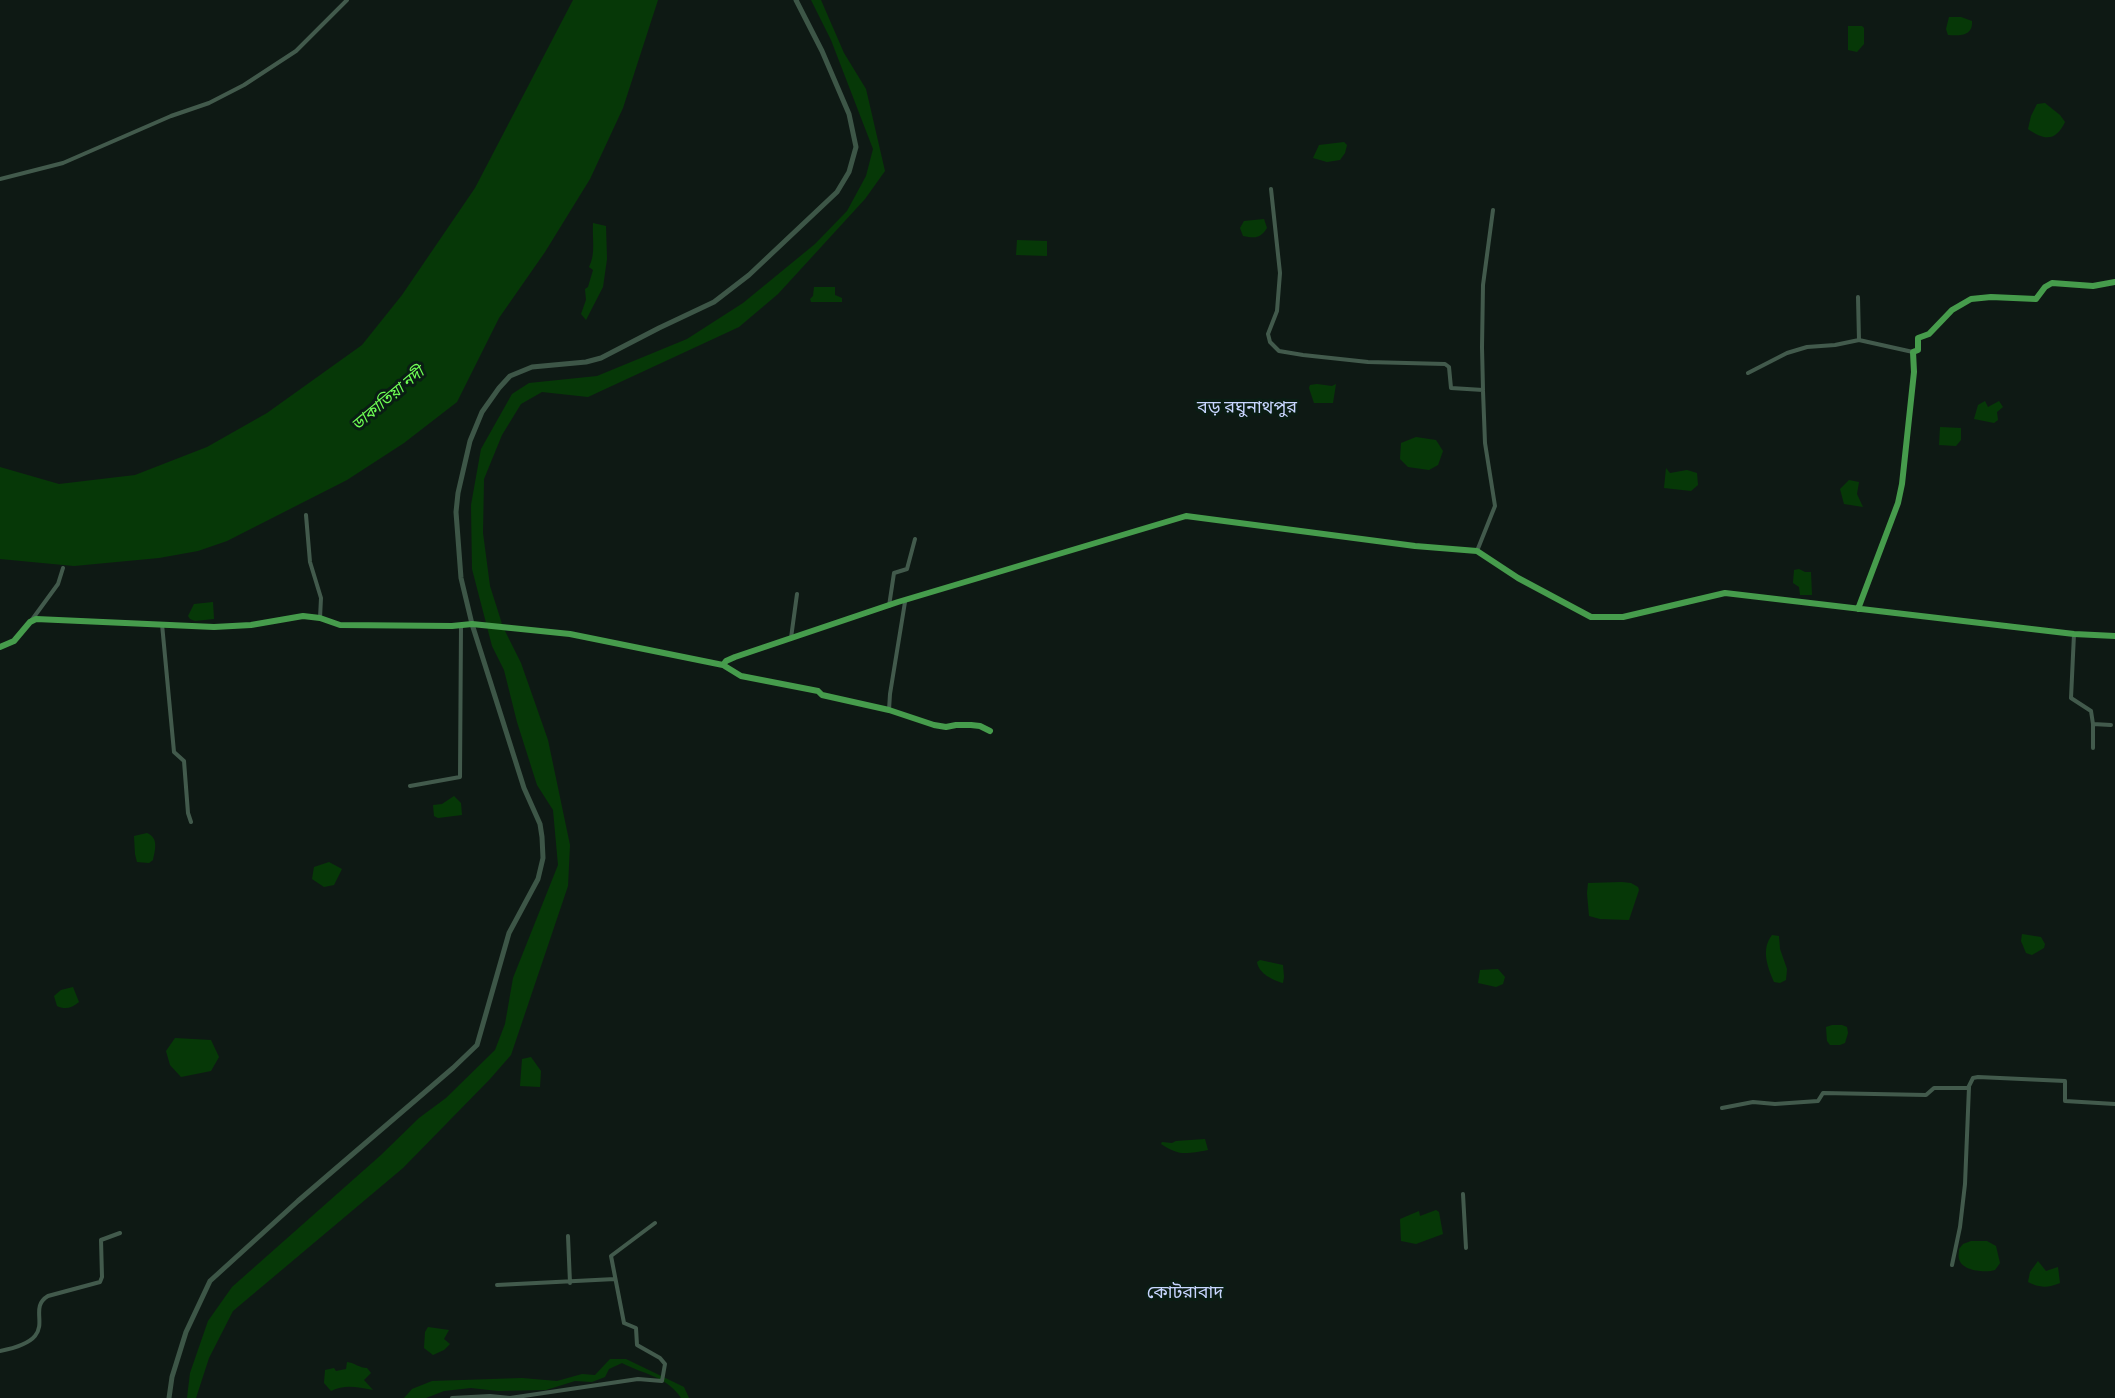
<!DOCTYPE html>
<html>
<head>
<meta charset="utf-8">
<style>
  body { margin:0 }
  canvas { display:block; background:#0e1914 }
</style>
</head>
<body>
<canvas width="2115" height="1398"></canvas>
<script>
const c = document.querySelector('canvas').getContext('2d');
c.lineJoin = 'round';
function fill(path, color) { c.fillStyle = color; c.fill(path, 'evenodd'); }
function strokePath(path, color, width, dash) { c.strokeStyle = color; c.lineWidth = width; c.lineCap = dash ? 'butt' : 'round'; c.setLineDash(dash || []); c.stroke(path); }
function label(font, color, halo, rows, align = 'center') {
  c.font = font + ' "PT Sans Narrow","Noto Sans Bengali",sans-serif'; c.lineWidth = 6; c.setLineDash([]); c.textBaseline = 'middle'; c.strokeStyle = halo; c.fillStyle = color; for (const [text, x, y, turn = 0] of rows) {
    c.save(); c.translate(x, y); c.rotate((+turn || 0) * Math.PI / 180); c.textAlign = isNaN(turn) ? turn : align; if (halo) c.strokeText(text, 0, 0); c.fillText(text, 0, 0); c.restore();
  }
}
fill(new Path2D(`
  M 573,0 L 658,0 L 623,108 L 590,179 L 545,252 L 499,318 L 457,402 L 404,443 L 347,480 L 227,541 L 198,551 L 159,558 L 74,566 L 0,559 L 0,467 L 59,484 L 135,475 L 207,447 L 267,413 L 362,345 L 402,295 L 475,188 Z
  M 811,0 L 821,0 L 844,53 L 866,89 L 885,171 L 865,199 L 778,294 L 739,327 L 588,397 L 542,392 L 521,404 L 502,435 L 484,479 L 483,533 L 490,586 L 503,627 L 521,663 L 548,740 L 570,845 L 568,886 L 511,1055 L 490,1079 L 403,1168 L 233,1311 L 209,1358 L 196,1398 L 187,1398 L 190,1373 L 208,1321 L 232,1287 L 381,1155 L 419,1118 L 446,1098 L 495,1050 L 505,1024 L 513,978 L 558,865 L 553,810 L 537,785 L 517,722 L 504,670 L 492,646 L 472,569 L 471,505 L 481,449 L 512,394 L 529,383 L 597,376 L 687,339 L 743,303 L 815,244 L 847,211 L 866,176 L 873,149 L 831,40 Z
  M 1949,17 L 1961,17 L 1972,21 C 1973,36 1960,36 1948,35 L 1946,29 Z
  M 1848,26 L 1862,26 L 1864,28 L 1864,44 L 1857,52 L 1848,50 Z
  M 2045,103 L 2060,115 L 2065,122 C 2056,141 2045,141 2028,129 L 2031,116 L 2037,104 Z
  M 1344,142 L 1347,145 L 1345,153 L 1340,160 L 1327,162 L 1313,158 L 1319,145 Z
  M 1264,219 L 1267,228 C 1260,239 1255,238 1243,236 L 1240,228 L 1244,221 Z
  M 593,223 L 606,226 L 607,259 L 603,287 L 586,320 L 581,314 L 586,300 L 585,289 L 588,287 L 593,270 L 589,267 C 596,253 592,239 593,223 Z
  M 1017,240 L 1047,241 L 1047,256 L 1016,255 Z
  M 814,287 L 835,287 L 835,295 L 842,298 L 842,302 L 811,302 L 810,299 L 813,296 Z
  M 1317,384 L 1332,386 L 1336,384 L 1333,403 L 1314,403 L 1309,388 L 1310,385 Z
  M 1985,401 L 1988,407 L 1999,401 L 2003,407 L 1997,412 L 1998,420 L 1994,423 L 1974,419 L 1978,405 Z
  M 1940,427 L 1961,428 L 1961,440 L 1956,446 L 1939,445 Z
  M 1416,437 L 1436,440 L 1443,451 L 1438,465 L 1429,470 L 1408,467 L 1400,459 L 1401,443 Z
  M 1666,468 L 1670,473 L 1687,470 L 1697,473 L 1698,485 L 1691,491 L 1664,488 Z
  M 1849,480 L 1859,482 L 1857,494 L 1863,507 L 1844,504 L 1840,489 Z
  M 1799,569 L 1805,572 L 1811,572 L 1812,595 L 1800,595 L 1799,587 L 1793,583 L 1794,570 Z
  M 213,602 L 214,619 L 195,621 L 190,619 L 188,616 L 194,604 Z
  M 454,796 L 461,803 L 462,815 L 438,818 L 434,816 L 433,805 L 442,804 Z
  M 147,833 C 159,838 155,850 153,860 L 149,863 L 137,862 L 135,854 L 134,836 Z
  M 329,862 L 342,869 L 334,885 L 324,887 L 312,879 L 314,867 Z
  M 1622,882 L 1631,883 L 1638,887 L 1639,890 L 1629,920 L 1600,919 L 1589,916 L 1587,893 L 1588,883 Z
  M 2022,934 L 2041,937 L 2045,944 L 2044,948 L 2032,955 L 2026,953 L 2021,941 Z
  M 1772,935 L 1779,936 L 1780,949 L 1787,969 L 1786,980 L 1780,983 L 1774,982 C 1767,966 1761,949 1772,935 Z
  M 1260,960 L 1283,965 L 1284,977 L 1283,983 C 1273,980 1259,974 1257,962 Z
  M 1498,969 L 1505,977 L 1503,984 L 1496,987 L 1478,983 L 1480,970 Z
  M 73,987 L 79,1002 C 72,1008 65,1010 57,1006 L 54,996 L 61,990 Z
  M 1832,1025 L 1842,1025 L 1847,1027 L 1848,1033 L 1845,1043 L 1840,1045 L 1830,1045 L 1827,1041 L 1826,1027 Z
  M 175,1038 L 211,1040 L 219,1057 L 211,1071 L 181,1077 L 170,1065 L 166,1051 Z
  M 531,1057 L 541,1071 L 540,1087 L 520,1086 L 522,1059 Z
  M 1205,1139 L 1208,1150 C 1186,1154 1179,1156 1161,1144 L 1162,1142 L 1172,1143 L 1176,1141 Z
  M 1436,1210 L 1439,1212 L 1443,1234 L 1416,1244 L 1401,1241 L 1400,1219 L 1419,1211 L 1420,1216 Z
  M 1971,1241 L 1987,1241 L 1996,1246 L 2000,1263 L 1995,1270 C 1985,1273 1962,1271 1959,1259 C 1958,1256 1959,1252 1959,1249 L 1963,1244 Z
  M 2038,1261 L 2046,1271 L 2058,1267 L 2060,1283 C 2048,1288 2039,1288 2028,1282 L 2030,1272 Z
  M 428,1327 L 449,1330 L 444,1339 L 450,1344 L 444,1350 L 433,1355 L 424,1348 L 425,1332 Z
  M 610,1359 L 626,1359 L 684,1387 L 689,1398 L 681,1398 C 668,1377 643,1374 622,1363 L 609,1369 L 605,1377 L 592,1382 L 575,1381 L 546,1390 L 498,1391 L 471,1388 L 444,1391 L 426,1398 L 404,1398 L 412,1389 L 432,1381 L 522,1378 L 557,1381 L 582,1374 L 595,1375 Z
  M 347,1362 C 355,1363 359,1368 367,1368 L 371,1373 L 364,1380 L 373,1390 C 357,1387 345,1384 331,1391 L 324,1383 L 325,1370 L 334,1368 L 336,1371 L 346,1369 Z`), '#063807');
strokePath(new Path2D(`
  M 0,179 L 63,163 L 171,116 L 209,103 L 244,85 L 296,51 L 347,0
  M 1271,189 L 1280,273 L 1277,311 L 1268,334 L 1270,342 L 1279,351 L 1303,355 L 1368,362 L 1445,364 L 1449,367 L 1451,388 L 1483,390 L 1482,347 L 1483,285 L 1493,210
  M 1858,297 L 1859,340
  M 1748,373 L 1787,353 L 1807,347 L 1835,345 L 1859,340 L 1913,352
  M 306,515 L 310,562 L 321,598 L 320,618
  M 1477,551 L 1495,506 L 1485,443 L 1483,391
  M 889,606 L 894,573 L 907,569 L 915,539
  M 1858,609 L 1898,503 L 1902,484 L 1914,372 L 1913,352 L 1918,350 L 1918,338 L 1929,334 L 1952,310 L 1971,299 L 1991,297 L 2036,299 L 2045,287 L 2052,283 L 2093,286 L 2115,282
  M 31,621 L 58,584 L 63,568
  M 162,624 L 174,752 L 184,761 L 188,813 L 191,822
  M 473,624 L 570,634 L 723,665 L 741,676 L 818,691 L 822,695 L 889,710 L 934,725 L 946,727 L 956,725 L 971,725 L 980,726 L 990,731
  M 2074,634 L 2071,698 L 2091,711 L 2093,724 L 2093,748
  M 791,638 L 797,594
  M 723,665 L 726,661 L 735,657 L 898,602 L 1186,516 L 1415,546 L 1477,551 L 1518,578 L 1591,617 L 1623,617 L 1725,593 L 2074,634 L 2115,636
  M 889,710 L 890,694 L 905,602
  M 2093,724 L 2111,725
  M 410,786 L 460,777 L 461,626
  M 1722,1108 L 1753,1102 L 1775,1104 L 1818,1101 L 1823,1093 L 1926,1095 L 1934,1088 L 1968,1088 L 1973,1078 L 1978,1077 L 2065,1081 L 2065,1101 L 2115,1104
  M 1463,1194 L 1466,1248
  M 568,1236 L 570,1283
  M 1952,1265 L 1960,1227 L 1965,1184 L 1969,1087
  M 497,1285 L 615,1279
  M 0,1351 C 66,1338 23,1311 48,1296 L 100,1282 L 102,1277 L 101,1240 L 120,1233
  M 452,1398 L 490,1396 L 510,1398 L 638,1379 L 662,1381 L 665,1364 L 660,1358 L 637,1345 L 636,1328 L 624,1323 L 611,1256 L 655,1223`), '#425a4c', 4);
strokePath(new Path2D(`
  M 0,647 L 14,641 L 30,622 L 36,619 L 214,627 L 251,625 L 303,616 L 320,618 L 340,625 L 452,626 L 472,624`), '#425a4c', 4.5);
strokePath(new Path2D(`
  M 169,1398 L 172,1377 L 186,1332 L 210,1281 L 298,1201 L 453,1068 L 477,1045 L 509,933 L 538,879 L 543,858 L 542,837 L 540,824 L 524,788 L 472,624 L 461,578 L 456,512 L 458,493 L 470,441 L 482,412 L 499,388 L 510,376 L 532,367 L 586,362 L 601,358 L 659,328 L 714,302 L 749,275 L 837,192 L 849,172 L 856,147 L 849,114 L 822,51 L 796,0`), '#3d5647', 5);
strokePath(new Path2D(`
  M 1858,609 L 1898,503 L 1902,484 L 1914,372 L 1913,352 L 1918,350 L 1918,338 L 1929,334 L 1952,310 L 1971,299 L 1991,297 L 2036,299 L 2045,287 L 2052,283 L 2093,286 L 2115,282
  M 0,647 L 14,641 L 30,622 L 36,619 L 214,627 L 251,625 L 303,616 L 320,618 L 340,625 L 452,626 L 472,624 L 570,634 L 723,665 L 741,676 L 818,691 L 822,695 L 889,710 L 934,725 L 946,727 L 956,725 L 971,725 L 980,726 L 990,731
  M 723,665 L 726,661 L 735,657 L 898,602 L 1186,516 L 1415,546 L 1477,551 L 1518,578 L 1591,617 L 1623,617 L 1725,593 L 2074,634 L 2115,636`), '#469c4c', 6);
label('italic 16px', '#6fff54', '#0a1d14', [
  ["ডাকাতিয়া নদী",388,399,-40]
]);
label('18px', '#c8d6ff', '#0a1d14', [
  ["বড় রঘুনাথপুর",1247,408],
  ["কোটরাবাদ",1185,1293]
]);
</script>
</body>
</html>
